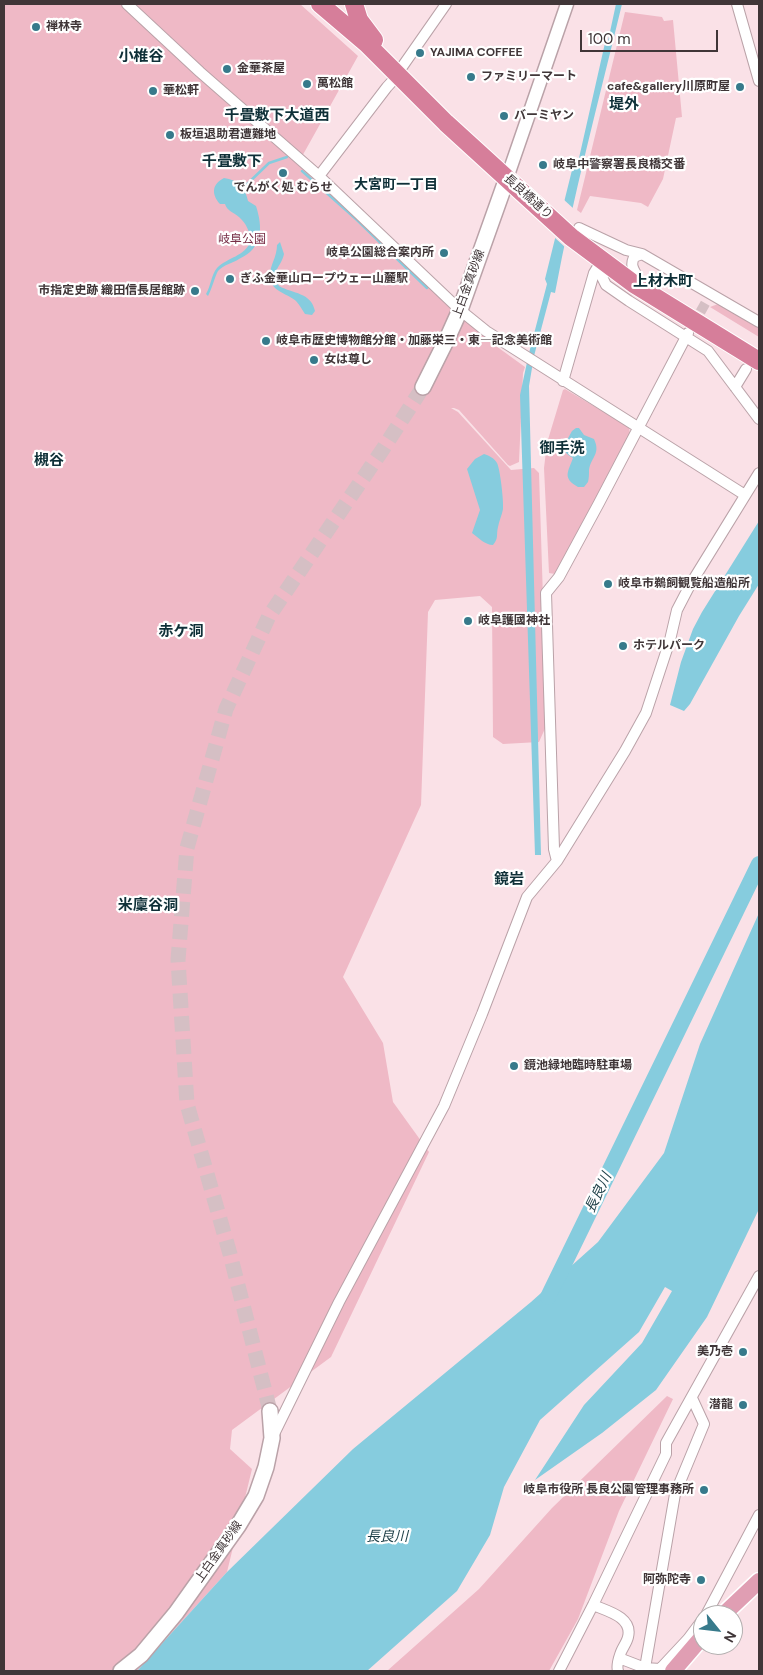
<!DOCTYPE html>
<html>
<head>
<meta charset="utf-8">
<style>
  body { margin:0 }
  #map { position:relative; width:763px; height:1675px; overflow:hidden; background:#fae1e7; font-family:"DM Sans",sans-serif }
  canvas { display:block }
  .frame { position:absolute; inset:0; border:5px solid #403638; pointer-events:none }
  .north { position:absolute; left:693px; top:1605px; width:50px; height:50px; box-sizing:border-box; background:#fff; border:1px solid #b3afaf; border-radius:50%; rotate:119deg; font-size:14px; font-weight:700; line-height:20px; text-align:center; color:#403638 }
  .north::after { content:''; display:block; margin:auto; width:18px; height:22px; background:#377a8b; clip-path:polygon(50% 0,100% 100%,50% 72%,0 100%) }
  .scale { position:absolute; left:580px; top:30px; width:138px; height:22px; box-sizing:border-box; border:2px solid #403638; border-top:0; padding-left:6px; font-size:15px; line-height:18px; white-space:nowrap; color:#403638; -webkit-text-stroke:4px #fff; paint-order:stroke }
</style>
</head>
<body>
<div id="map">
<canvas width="763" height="1675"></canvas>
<div class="frame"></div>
<div class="north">N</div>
<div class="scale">100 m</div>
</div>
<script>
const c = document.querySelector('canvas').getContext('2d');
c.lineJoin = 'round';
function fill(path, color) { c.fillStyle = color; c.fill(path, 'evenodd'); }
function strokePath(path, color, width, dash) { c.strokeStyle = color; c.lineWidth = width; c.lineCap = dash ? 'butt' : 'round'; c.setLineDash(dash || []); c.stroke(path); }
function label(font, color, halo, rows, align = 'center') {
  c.font = font + ' "DM Sans","Noto Sans JP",sans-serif'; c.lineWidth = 4.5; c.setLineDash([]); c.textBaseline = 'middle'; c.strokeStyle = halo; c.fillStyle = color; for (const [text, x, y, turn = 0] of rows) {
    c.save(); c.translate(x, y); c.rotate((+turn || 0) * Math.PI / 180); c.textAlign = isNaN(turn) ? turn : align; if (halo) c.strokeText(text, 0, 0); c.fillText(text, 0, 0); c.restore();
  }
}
fill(new Path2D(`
  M 4,4 L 300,4 L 358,56 L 300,160 L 319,176 L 496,346 L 525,367 L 523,373 L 519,462 L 510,466 L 508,465 L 459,410 L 454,408 L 451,408 L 458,412 L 511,470 L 534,468 L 539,473 L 547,724 L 539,742 L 503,744 L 493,737 L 492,607 L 480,596 L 435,600 L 428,612 L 421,805 L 343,977 L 383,1043 L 393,1102 L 429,1152 L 331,1357 L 232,1430 L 230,1449 L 252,1469 L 227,1572 L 137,1671 L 4,1671 Z
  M 625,12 L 662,17 L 664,21 L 673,20 L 682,117 L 676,118 L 663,179 L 648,207 L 641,203 L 590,196 L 581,213 L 577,210 Z
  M 718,304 L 758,328 L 759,337 L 710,307 Z
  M 565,389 L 629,427 L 630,434 L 555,574 L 549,573 L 544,468 L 547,443 L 563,390 Z
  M 667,1396 L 673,1399 L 619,1511 L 578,1619 L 549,1671 L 387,1671 L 479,1589 L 552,1508 Z`), '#efb9c6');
fill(new Path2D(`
  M 616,4 L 622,4 C 599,100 573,196 555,293 L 551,292 L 534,356 L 529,386 L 541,855 L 535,855 L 520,395 L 529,353 L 547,284 L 545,279 L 573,166 L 579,158 L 605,43 L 608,41 Z
  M 224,178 C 238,180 245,187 248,201 L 256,206 C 263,228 263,248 239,259 C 233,263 223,265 218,271 C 215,276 212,289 208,296 L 206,294 C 211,286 211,275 217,268 C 228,257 244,257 251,241 C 250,232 246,223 239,217 C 233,212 227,211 225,204 L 220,204 C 211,194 212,184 224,178 Z
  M 280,242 L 284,254 C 281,268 270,270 279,286 C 293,294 311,292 315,311 L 312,315 L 305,314 C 302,310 300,305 296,301 C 287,293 269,291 270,275 C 270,265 277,257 277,245 Z
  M 576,428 L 579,428 L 584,435 L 594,439 C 601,454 591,457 589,470 C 589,474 589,478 588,482 L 584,487 L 578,487 C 562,478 568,472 573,458 C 565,453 561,450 564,441 L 567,440 L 572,431 Z
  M 484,454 C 490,456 494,458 497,463 C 500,468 504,502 503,509 C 502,515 499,521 498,527 C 496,535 499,538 493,545 C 485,545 479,538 472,533 L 480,510 L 467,469 L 475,459 Z
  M 759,521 L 759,584 L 739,616 L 690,704 L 684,711 L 670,705 L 681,662 L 693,629 L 702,612 Z
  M 759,913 L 759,1209 L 707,1317 L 656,1390 L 602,1433 L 535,1480 L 584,1405 L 642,1343 L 672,1291 L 665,1287 L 639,1332 L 540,1420 L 504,1487 L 490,1535 L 457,1591 L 367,1671 L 137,1671 L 227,1572 L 353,1449 L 531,1302 L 598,1242 L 664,1153 L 700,1044 Z`), '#86ccde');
fill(new Path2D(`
  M 562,198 L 574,209 L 566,248 L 553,236 Z`), '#fae1e7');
strokePath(new Path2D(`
  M 302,171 L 357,220 L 427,288
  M 243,188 L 269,163 L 287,157`), '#86ccde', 2.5);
strokePath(new Path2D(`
  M 548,1297 L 759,864`), '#86ccde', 16);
strokePath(new Path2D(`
  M 693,325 L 706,302`), '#d5bfc4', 10, [10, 5]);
strokePath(new Path2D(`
  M 270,1411 L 230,1254 L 187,1104 L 178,960 L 187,848 L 226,709 L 269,616 L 383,449 L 423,387`), '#d5bfc4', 15, [15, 8]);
const minor = new Path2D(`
  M 127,4 L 200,72 L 319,176 L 460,310 L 486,331 L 745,495
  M 737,4 L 759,81
  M 402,67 L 446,4
  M 319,176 L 387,87 L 399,74
  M 579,228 L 626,250 L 642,254 L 759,322
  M 609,266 L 602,277 L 606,285 L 629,301 L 708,351 L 759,419
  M 636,274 C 632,267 631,264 634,257 L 642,254
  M 563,381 L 594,273 L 602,260
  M 735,387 L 746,369
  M 557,861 L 554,849 L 546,593 L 559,577 L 599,503 L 688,333
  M 273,1436 L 339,1302 L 444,1106 L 482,1014 L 527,897 L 557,861 L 625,751 L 646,713 L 670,640 L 677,610 L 690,585 L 759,473
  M 593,1605 C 607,1611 633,1617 628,1637 C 627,1642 623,1647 621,1652 C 619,1658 616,1665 618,1671
  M 706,1615 L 759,1515
  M 619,1658 L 645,1668 L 660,1669 L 688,1639 L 703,1619
  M 645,1668 L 675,1494 L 704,1424 L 692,1398
  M 559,1671 L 593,1605 L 666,1454 L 666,1443 L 759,1276`);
const tertiary = new Path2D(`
  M 507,178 L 567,4`);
const secondary = new Path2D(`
  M 423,387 L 447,339 L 460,310 L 507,178
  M 121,1671 L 141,1655 L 176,1613 L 238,1526 L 256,1496 L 266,1467 L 272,1438 L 270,1411`);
const primary = new Path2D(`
  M 723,1615 L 759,1581
  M 673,1671 L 703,1636`);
const trunk = new Path2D(`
  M 320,4 L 367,44 L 446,123 L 571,237 L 634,284 L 759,361
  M 354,4 L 359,20 L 374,40`);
strokePath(minor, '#baa2a8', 12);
strokePath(tertiary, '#baa2a8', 15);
strokePath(secondary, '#baa2a8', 18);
strokePath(primary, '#fff', 19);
strokePath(trunk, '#fff', 20);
strokePath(minor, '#fff', 10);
strokePath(tertiary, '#fff', 12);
strokePath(secondary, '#fff', 15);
strokePath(primary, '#e09eb3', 16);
strokePath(trunk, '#d67e9a', 18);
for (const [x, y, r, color] of [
  [36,27,5,"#377a8b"],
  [420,53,5,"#377a8b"],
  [227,69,5,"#377a8b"],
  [471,77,5,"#377a8b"],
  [307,84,5,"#377a8b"],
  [740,87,5,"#377a8b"],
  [153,91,5,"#377a8b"],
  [504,116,5,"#377a8b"],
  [170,135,5,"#377a8b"],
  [543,165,5,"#377a8b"],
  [283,173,5,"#377a8b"],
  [444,253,5,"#377a8b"],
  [230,279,5,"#377a8b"],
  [195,291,5,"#377a8b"],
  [266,341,5,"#377a8b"],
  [314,360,5,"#377a8b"],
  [608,584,5,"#377a8b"],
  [468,621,5,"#377a8b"],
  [623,646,5,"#377a8b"],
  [514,1066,5,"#377a8b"],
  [743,1352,5,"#377a8b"],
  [743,1405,5,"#377a8b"],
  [704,1490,5,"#377a8b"],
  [701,1580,5,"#377a8b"]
]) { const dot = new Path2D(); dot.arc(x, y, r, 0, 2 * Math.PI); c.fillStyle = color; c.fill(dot); strokePath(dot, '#fff', 2); }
label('bold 12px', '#403638', '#fff', [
  ["禅林寺",46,27],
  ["YAJIMA COFFEE",430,53],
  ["金華茶屋",237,69],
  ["ファミリーマート",481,77],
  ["萬松館",317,84],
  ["cafe&gallery川原町屋",730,87,"right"],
  ["華松軒",163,91],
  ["バーミヤン",514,116],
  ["板垣退助君遭難地",180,135],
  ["岐阜中警察署長良橋交番",553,165],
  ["でんがく処 むらせ",283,188,"center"],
  ["岐阜公園総合案内所",434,253,"right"],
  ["ぎふ金華山ロープウェー山麓駅",240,279],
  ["市指定史跡 織田信長居館跡",185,291,"right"],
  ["岐阜市歴史博物館分館・加藤栄三・東―記念美術館",276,341],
  ["女は尊し",324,360],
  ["岐阜市鵜飼観覧船造船所",618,584],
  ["岐阜護國神社",478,621],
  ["ホテルパーク",633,646],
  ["鏡池緑地臨時駐車場",524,1066],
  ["美乃壱",733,1352,"right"],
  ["潜龍",733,1405,"right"],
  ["岐阜市役所 長良公園管理事務所",694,1490,"right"],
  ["阿弥陀寺",691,1580,"right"]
], 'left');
label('12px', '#403638', '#fff', [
  ["長良橋通り",528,197,42],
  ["上白金真砂線",469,284,-70],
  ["上白金真砂線",219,1552,-55]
]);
label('12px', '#772e46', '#fff', [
  ["岐阜公園",242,240]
]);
label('bold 14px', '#0f3038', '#fff', [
  ["大宮町一丁目",396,185]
]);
label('italic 14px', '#1c3e46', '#fff', [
  ["長良川",599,1193,-64],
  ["長良川",387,1537]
]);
label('bold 15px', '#0f3038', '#fff', [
  ["小椎谷",141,57],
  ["堤外",624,105],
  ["千畳敷下大道西",277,116],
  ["千畳敷下",232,162],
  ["上材木町",663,282],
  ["御手洗",562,449],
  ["槻谷",49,461],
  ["赤ケ洞",181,632],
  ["鏡岩",509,880],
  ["米廩谷洞",148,906]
]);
</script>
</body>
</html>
